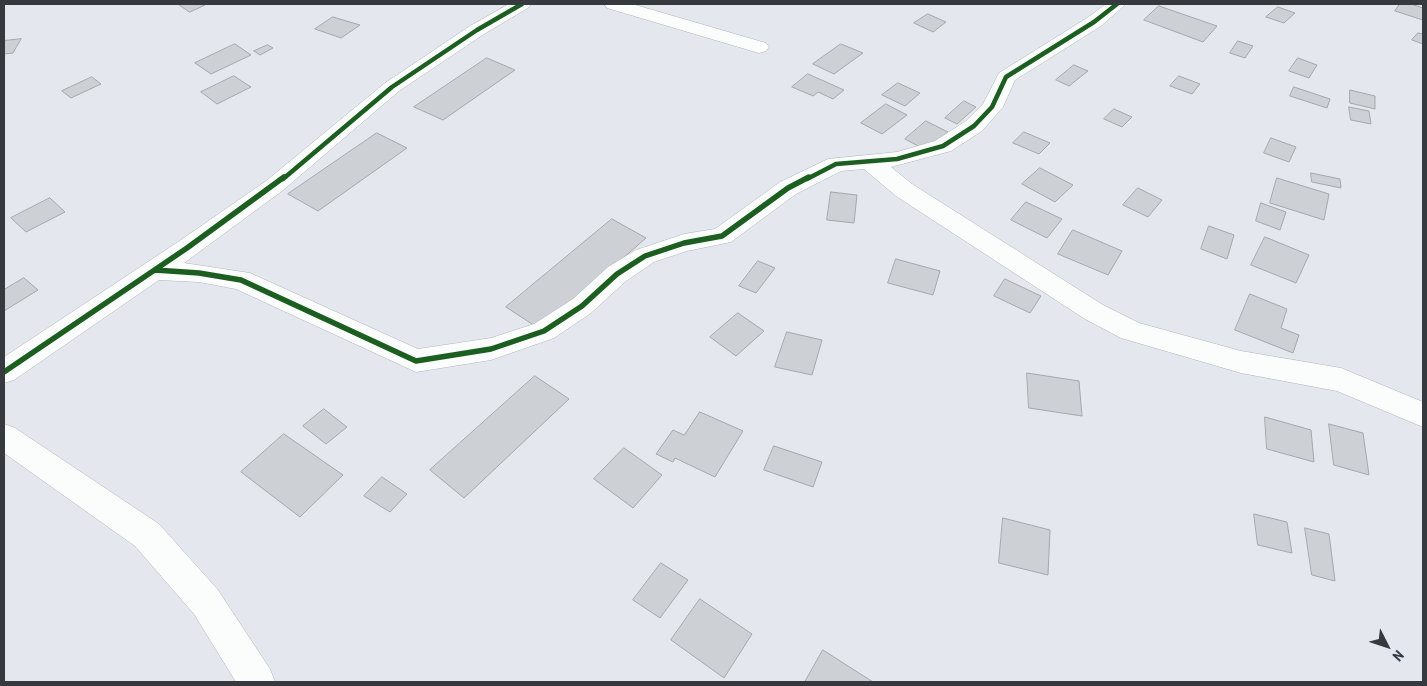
<!DOCTYPE html>
<html>
<head>
<meta charset="utf-8">
<style>
  body { margin:0 }
  #map { position:relative; width:1427px; height:686px; overflow:hidden; background:#e4e8ee; font-family:"Roboto Condensed",sans-serif }
  canvas { display:block }
  .frame { position:absolute; inset:0; border:5px solid #36393d; pointer-events:none }
  .north { position:absolute; left:1362px; top:621px; width:50px; height:50px; -webkit-text-stroke:4px #e0e7f2; paint-order:stroke; rotate:131deg; font-size:14px; font-weight:700; line-height:20px; text-align:center; color:#36393d }
  .north::after { content:''; display:block; margin:auto; width:18px; height:22px; background:#36393d; clip-path:polygon(50% 0,100% 100%,50% 72%,0 100%) }
</style>
</head>
<body>
<div id="map">
<canvas width="1427" height="686"></canvas>
<div class="frame"></div>
<div class="north">N</div>
</div>
<script>
const c = document.querySelector('canvas').getContext('2d');
c.lineJoin = 'round';
function fill(path, color) { c.fillStyle = color; c.fill(path, 'evenodd'); }
function strokePath(path, color, width, dash) { c.strokeStyle = color; c.lineWidth = width; c.lineCap = dash ? 'butt' : 'round'; c.setLineDash(dash || []); c.stroke(path); }
const building = new Path2D(`
  M 178,4 L 203,4 L 205,5 L 190,12 Z
  M 1400,4 L 1411,4 L 1423,8 L 1423,20 L 1395,11 Z
  M 1159,6 L 1217,26 L 1203,42 L 1144,20 Z
  M 1278,7 L 1295,13 L 1284,23 L 1266,17 Z
  M 928,14 L 946,22 L 933,32 L 914,23 Z
  M 333,17 L 360,25 L 341,38 L 315,29 Z
  M 1418,33 L 1423,34 L 1423,44 L 1412,40 Z
  M 21,39 L 13,53 L 4,54 L 4,41 Z
  M 1238,41 L 1253,46 L 1245,58 L 1230,53 Z
  M 235,44 L 251,55 L 211,74 L 195,63 Z
  M 841,44 L 863,53 L 834,74 L 813,64 Z
  M 268,45 L 273,48 L 260,55 L 254,51 Z
  M 487,58 L 515,70 L 443,120 L 414,107 Z
  M 1298,58 L 1317,65 L 1309,78 L 1289,71 Z
  M 1074,65 L 1088,71 L 1069,86 L 1056,80 Z
  M 808,74 L 844,90 L 833,99 L 818,92 L 813,96 L 792,87 Z
  M 234,76 L 251,87 L 217,104 L 201,92 Z
  M 1179,76 L 1200,84 L 1192,94 L 1170,86 Z
  M 92,77 L 101,84 L 71,98 L 62,91 Z
  M 898,83 L 920,93 L 905,106 L 882,95 Z
  M 1294,87 L 1330,99 L 1327,108 L 1290,96 Z
  M 1350,90 L 1375,96 L 1375,109 L 1350,103 Z
  M 964,101 L 976,107 L 957,124 L 945,118 Z
  M 886,104 L 907,115 L 882,134 L 861,123 Z
  M 1349,107 L 1369,111 L 1371,124 L 1351,120 Z
  M 1114,109 L 1132,117 L 1122,127 L 1104,119 Z
  M 926,121 L 948,132 L 926,150 L 905,139 Z
  M 1024,132 L 1050,143 L 1039,154 L 1013,143 Z
  M 377,133 L 407,148 L 318,211 L 288,194 Z
  M 1271,138 L 1296,147 L 1289,162 L 1264,153 Z
  M 1040,168 L 1073,185 L 1055,202 L 1022,184 Z
  M 1311,173 L 1340,179 L 1341,188 L 1312,182 Z
  M 1277,178 L 1329,194 L 1324,220 L 1270,203 Z
  M 1138,188 L 1162,200 L 1148,217 L 1123,205 Z
  M 831,192 L 857,195 L 854,223 L 827,220 Z
  M 50,198 L 65,212 L 26,232 L 11,218 Z
  M 1026,202 L 1062,219 L 1047,238 L 1011,220 Z
  M 1261,203 L 1286,212 L 1280,230 L 1256,221 Z
  M 612,219 L 646,238 L 541,330 L 506,307 Z
  M 1209,226 L 1234,235 L 1227,259 L 1201,249 Z
  M 1073,230 L 1122,251 L 1108,275 L 1058,254 Z
  M 1265,237 L 1309,255 L 1296,283 L 1251,265 Z
  M 896,259 L 940,271 L 933,295 L 888,283 Z
  M 758,261 L 775,268 L 756,293 L 739,286 Z
  M 24,278 L 38,290 L 4,311 L 4,290 Z
  M 1005,279 L 1041,296 L 1030,313 L 994,296 Z
  M 1250,294 L 1287,309 L 1281,328 L 1299,335 L 1293,353 L 1235,330 Z
  M 738,313 L 764,331 L 736,356 L 710,337 Z
  M 787,332 L 822,340 L 812,375 L 775,367 Z
  M 1027,373 L 1079,381 L 1082,416 L 1029,408 Z
  M 535,376 L 569,399 L 464,498 L 430,470 Z
  M 324,409 L 347,427 L 326,444 L 303,426 Z
  M 700,412 L 743,431 L 715,477 L 675,458 L 673,462 L 656,454 L 673,430 L 684,435 Z
  M 1265,417 L 1311,430 L 1314,462 L 1267,449 Z
  M 1329,424 L 1363,433 L 1369,475 L 1334,465 Z
  M 284,434 L 343,475 L 300,517 L 241,472 Z
  M 774,446 L 822,462 L 813,487 L 764,470 Z
  M 624,448 L 662,475 L 633,508 L 594,479 Z
  M 382,477 L 407,494 L 390,512 L 364,496 Z
  M 1254,514 L 1287,522 L 1292,553 L 1258,545 Z
  M 1003,518 L 1050,530 L 1048,575 L 999,563 Z
  M 1305,528 L 1329,534 L 1335,581 L 1312,575 Z
  M 661,563 L 688,580 L 660,618 L 633,600 Z
  M 700,599 L 752,634 L 724,678 L 671,640 Z
  M 823,650 L 873,682 L 805,682 Z`);
fill(building, '#cdd0d4');
strokePath(building, '#a4a7ab', 1);
const minor = new Path2D(`
  M 509,4 L 531,4 L 528,8 L 484,34 L 399,91 L 282,191 L 184,263 L 250,273 L 418,349 L 491,338 L 534,324 L 573,299 L 608,267 L 636,250 L 684,234 L 715,229 L 780,182 L 828,159 L 897,152 L 935,141 L 966,121 L 983,104 L 999,73 L 1087,18 L 1106,4 L 1126,4 L 1101,26 L 1015,80 L 1003,107 L 982,131 L 951,151 L 891,167 L 912,184 L 1103,305 L 1139,323 L 1241,351 L 1341,368 L 1423,402 L 1423,427 L 1337,391 L 1241,373 L 1121,338 L 1085,319 L 896,196 L 864,169 L 841,171 L 796,194 L 731,242 L 687,251 L 654,262 L 626,281 L 591,313 L 554,338 L 491,360 L 416,372 L 236,289 L 199,282 L 159,280 L 14,380 L 4,383 L 4,357 L 178,242 L 266,181 L 385,83 L 470,26 Z
  M 604,4 L 632,4 L 766,43 L 769,47 L 766,51 L 759,53 L 752,51 L 607,8 Z
  M 4,424 L 15,428 L 159,524 L 218,590 L 270,669 L 275,682 L 236,682 L 194,614 L 135,546 L 4,453 Z`);
strokePath(minor, '#b1b4b9', 1);
fill(minor, '#fbfcfc');
strokePath(new Path2D(`
  M 283,179 L 392,87 L 477,30 L 522,4
  M 807,179 L 836,164 L 897,159 L 943,146 L 974,126 L 992,107 L 1006,77 L 1094,22 L 1117,4`), '#1b5e20', 4.5);
strokePath(new Path2D(`
  M 155,270 L 199,273 L 241,280 L 416,361 L 491,349 L 544,331 L 582,306 L 617,274 L 645,256 L 684,243 L 722,236 L 788,188 L 809,177
  M 4,372 L 187,248 L 284,177`), '#1b5e20', 5.5);
</script>
</body>
</html>
